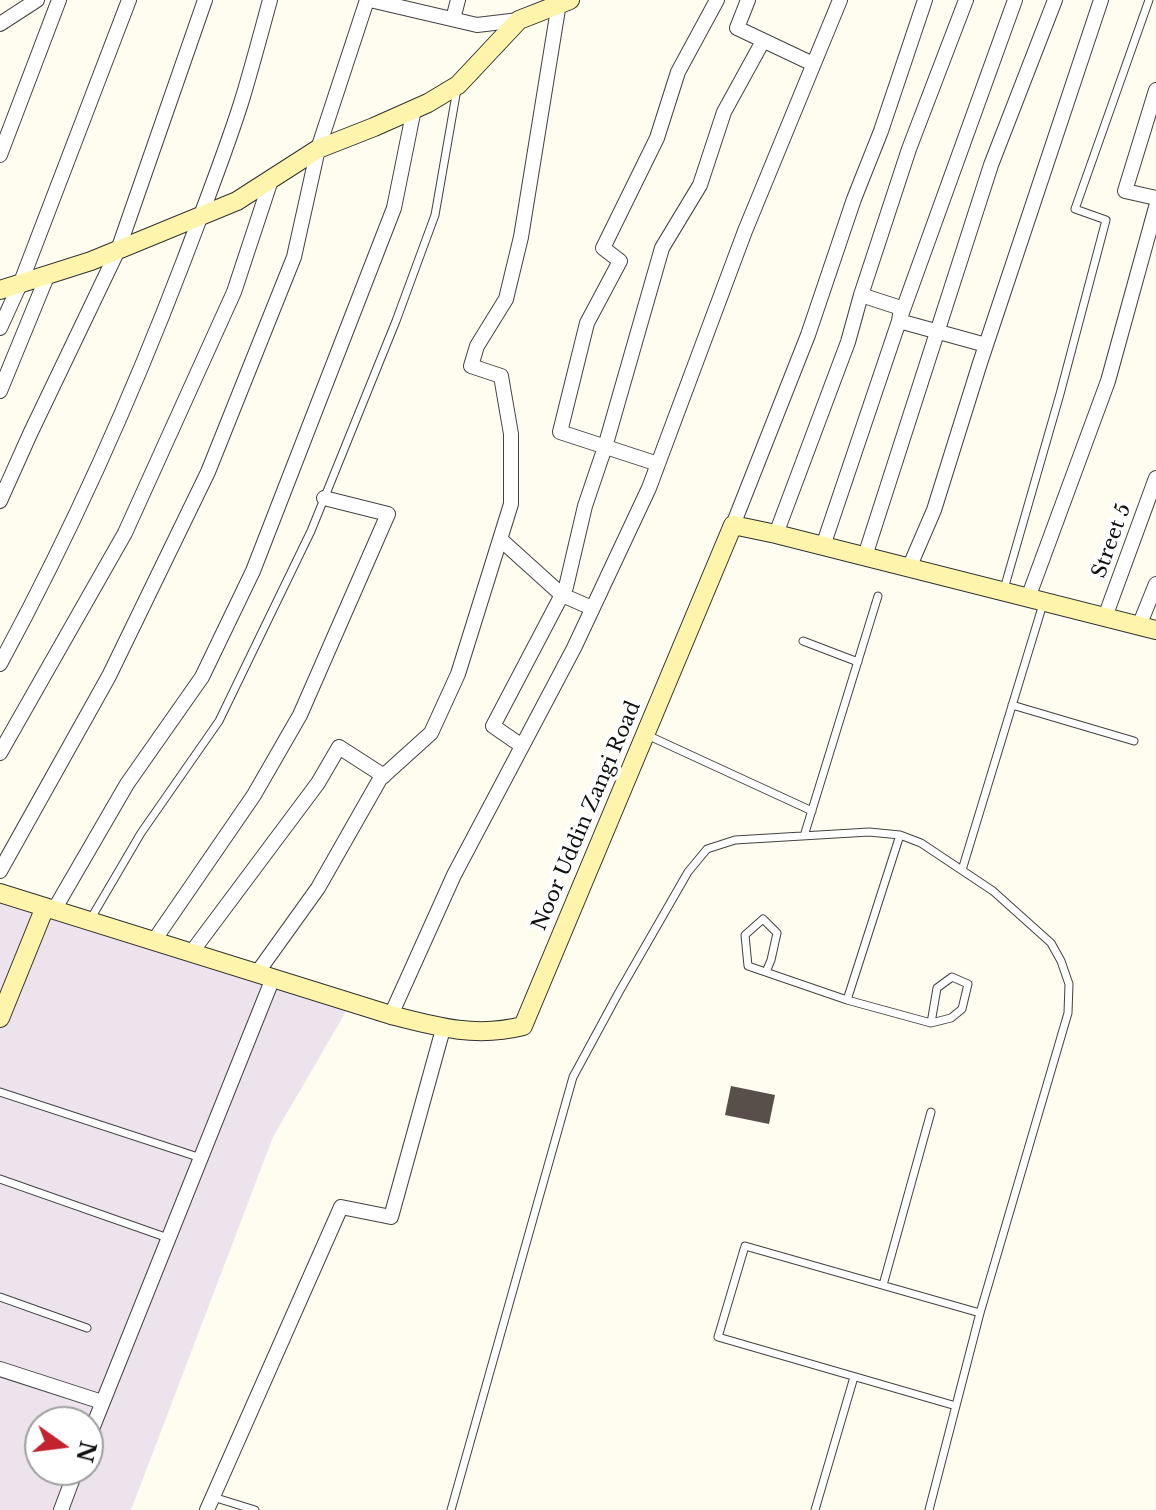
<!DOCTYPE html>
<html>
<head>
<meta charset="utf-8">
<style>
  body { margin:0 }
  #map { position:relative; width:1156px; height:1510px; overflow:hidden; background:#fffcf0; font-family:"Libre Baskerville",serif }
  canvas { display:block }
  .north { position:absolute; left:24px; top:1406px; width:80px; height:80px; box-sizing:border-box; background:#fff; border:2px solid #9f9f9f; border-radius:50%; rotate:104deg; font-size:22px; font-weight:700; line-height:32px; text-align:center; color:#0f0f0f }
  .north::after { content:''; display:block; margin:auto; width:28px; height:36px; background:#c2232e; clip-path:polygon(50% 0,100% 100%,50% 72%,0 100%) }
</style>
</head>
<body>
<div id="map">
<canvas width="1156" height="1510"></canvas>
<div class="north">N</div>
</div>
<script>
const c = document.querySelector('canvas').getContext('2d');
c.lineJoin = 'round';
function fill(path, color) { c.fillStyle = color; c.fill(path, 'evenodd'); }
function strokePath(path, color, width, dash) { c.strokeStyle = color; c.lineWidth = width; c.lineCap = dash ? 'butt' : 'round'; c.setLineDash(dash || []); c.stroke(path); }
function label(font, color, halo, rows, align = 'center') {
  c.font = font + ' "Libre Baskerville",serif'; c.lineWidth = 8; c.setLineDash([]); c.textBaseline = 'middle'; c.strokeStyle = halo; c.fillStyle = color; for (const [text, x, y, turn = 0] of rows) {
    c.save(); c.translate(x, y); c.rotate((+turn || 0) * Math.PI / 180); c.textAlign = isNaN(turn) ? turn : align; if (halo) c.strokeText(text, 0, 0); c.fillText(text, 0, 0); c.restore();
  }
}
fill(new Path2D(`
  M 0,899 L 348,1008 L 273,1137 L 131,1510 L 0,1510 ZM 40,1422 L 88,1422 L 88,1470 L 40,1470 Z`), '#ece3ed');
fill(new Path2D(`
  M 731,1086 L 775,1095 L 769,1124 L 725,1115 Z`), '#584f4b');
const lane = new Path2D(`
  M 1004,589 L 1060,394 L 1106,220 L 1075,209 L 1149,0
  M 803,641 L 858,662
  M 1012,705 L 1134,741
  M 647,735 L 812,811
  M 900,835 L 847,1000 L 931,1023 L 951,1018 L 962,1009 L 968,984 L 952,977 L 937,988 L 931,1023
  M 804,836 L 878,596
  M 962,870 L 1043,604
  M 90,920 L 141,833 L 219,721 L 311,531 L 396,321 L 435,215 L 457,89
  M 766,972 L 771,960 L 777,933 L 763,919 L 745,935 L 748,966 L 847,1000
  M 0,1092 L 201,1158
  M 0,1179 L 168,1238
  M 883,1285 L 931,1112
  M 0,1297 L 87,1328
  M 956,1406 L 718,1337 L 745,1246 L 980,1313
  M 213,1497 L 255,1510
  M 451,1510 L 573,1077 L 619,992 L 688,872 L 707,849 L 735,840 L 869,832 L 900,835 L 921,843 L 993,891 L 1051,943 L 1061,961 L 1069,984 L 1068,1013 L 980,1313 L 929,1510
  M 815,1510 L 854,1377`);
const street = new Path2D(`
  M 370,0 L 477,25 L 519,20
  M 748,0 L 737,28 L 813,64
  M 453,19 L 458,0
  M 0,24 L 37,0
  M 1156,90 L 1125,191 L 1156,198
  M 0,155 L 59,0
  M 861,295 L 909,149 L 966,0
  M 0,328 L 21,282 L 129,0
  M 0,391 L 48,274
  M 658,464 L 560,432 L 587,323 L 620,261 L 603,248 L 657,138 L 678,72 L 717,0
  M 0,501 L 30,434 L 118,250 L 205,0
  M 733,525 L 808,335 L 854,199 L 881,131 L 925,0
  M 776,534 L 848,342 L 861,295 L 901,308 L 899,321 L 986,345
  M 500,539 L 562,595 L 592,608
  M 823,546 L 899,321 L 1015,0
  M 865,556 L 991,165 L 1055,0
  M 909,568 L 934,510 L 980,363 L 1101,0
  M 1028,598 L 1108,381 L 1156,207
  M 1105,617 L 1156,478
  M 1139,626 L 1156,584
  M 0,664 C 71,533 131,399 184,260 C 204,207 225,154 242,100 C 252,67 261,33 270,0
  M 522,746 L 493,726 L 566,587 L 585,506 L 605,447 L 662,248 L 700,185 L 724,112 L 763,41
  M 0,753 L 125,533 L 234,292 L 271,180
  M 0,871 L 109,676 L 208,472 L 294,257 L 318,149 L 367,0
  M 54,910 L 127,784 L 202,677 L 253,571 L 394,208 L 414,109
  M 153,942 L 254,795 L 300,715 L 388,514 L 324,498
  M 191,953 L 318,783 L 339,747 L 384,776
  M 257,973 L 318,888 L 380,779 L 431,733 L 458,674 L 511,504 L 511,434 L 501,376 L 471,366 L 477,346 L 506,299 L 521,237 L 559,3
  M 391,1015 L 454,875 L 574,648 L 649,488 L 745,231 L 840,0
  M 0,1369 L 102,1402
  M 88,1439 L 273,978
  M 61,1510 L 76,1470
  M 207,1510 L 341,1207 L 391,1217 L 443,1029`);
const secondary = new Path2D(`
  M 0,290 L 91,261 L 237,201 L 318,149 L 374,127 L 428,103 L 458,85 L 519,20 L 570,0
  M 0,893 L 391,1015 C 437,1027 476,1038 523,1026 L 733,525 L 776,534 L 1156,630
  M 0,1018 L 45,907`);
strokePath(lane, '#424242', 9);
strokePath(street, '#424242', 16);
strokePath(secondary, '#313131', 20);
strokePath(lane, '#fff', 7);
strokePath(street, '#fff', 14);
strokePath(secondary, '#fff4ab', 18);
label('20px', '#0f0f0f', '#fff', [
  ["Street 5",1112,541,-70],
  ["Noor Uddin Zangi Road",587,816,-67]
]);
</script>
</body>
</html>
